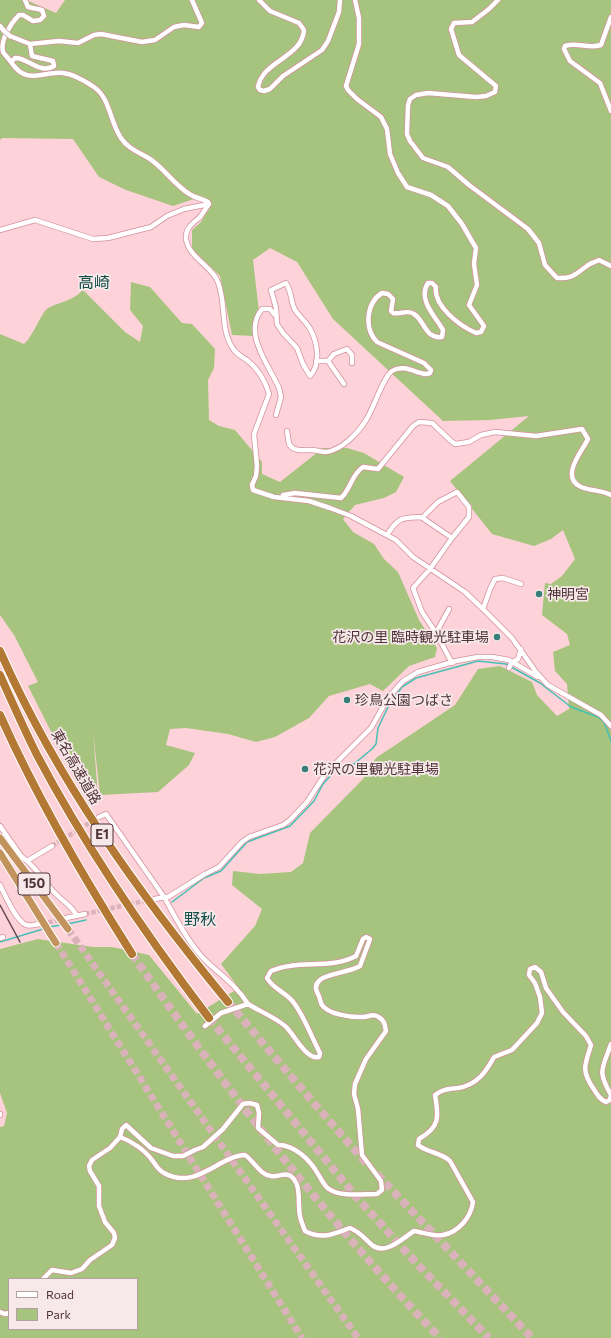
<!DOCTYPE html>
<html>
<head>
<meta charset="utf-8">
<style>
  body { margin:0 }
  #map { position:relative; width:611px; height:1338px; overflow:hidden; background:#fdd2d9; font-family:Commissioner,sans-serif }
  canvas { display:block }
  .legend { position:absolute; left:8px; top:1278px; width:130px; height:52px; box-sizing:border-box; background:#f7e8ea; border:1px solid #b4a0a3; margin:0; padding:5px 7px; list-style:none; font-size:12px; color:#4f3338 }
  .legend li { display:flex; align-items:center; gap:8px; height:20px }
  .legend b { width:20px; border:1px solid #b4a0a3 }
</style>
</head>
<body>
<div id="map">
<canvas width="611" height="1338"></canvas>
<ul class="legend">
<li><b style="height:5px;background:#fff"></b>Road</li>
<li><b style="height:11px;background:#a7c47e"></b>Park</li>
</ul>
</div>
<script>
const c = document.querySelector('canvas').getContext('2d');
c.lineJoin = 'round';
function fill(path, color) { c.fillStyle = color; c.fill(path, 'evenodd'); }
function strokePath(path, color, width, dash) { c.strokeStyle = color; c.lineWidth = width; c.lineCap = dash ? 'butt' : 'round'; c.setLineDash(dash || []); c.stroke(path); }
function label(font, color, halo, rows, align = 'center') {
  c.font = font + ' Commissioner,"Noto Sans JP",sans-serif'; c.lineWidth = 3.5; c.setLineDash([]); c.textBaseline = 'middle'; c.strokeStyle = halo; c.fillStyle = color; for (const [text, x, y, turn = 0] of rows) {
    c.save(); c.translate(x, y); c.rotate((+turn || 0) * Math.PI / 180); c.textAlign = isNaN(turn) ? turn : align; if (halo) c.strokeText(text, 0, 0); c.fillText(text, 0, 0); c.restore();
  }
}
fill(new Path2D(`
  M 0,0 L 26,0 L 56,13 L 65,0 L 611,0 L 611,1338 L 0,1338 L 0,1127 L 4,1126 L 7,1113 L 0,1093 L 0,949 L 38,939 L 93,947 L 112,947 L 149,955 L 197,1014 L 234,991 L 249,1002 L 221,964 L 255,926 L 262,909 L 232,885 L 233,871 L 260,874 L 291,872 L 303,863 L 310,833 L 363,779 L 376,758 L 455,705 L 478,669 L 500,666 L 532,682 L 537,695 L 557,716 L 569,709 L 567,684 L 555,671 L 553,652 L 570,645 L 567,634 L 542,615 L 545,583 L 551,584 L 562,576 L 575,559 L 563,530 L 551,539 L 534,546 L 492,534 L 450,481 L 529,416 L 490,420 L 443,421 L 333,319 L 297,262 L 270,248 L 253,260 L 259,312 L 255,336 L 232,335 L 220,276 L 192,249 L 192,230 L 201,222 L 212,204 L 185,189 L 194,199 L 173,206 L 126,190 L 99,177 L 73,139 L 2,138 L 0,140 ZM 9,1279 L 137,1279 L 137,1329 L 9,1329 Z
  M 131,282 L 150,287 L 182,323 L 192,324 L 215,349 L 214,368 L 208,380 L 209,420 L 219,426 L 235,430 L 262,462 L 262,474 L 280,482 L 323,448 L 347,448 L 364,453 L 404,477 L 396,492 L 384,498 L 355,505 L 343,519 L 353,532 L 374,544 L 384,559 L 398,572 L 419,620 L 437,648 L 435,657 L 409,666 L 383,691 L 370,684 L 329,696 L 309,718 L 275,737 L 256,742 L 228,734 L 186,728 L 170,729 L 166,745 L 195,753 L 189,765 L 158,792 L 100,795 L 93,731 L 98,797 L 73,775 L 28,686 L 38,682 L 14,635 L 0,615 L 0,334 L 24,344 C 34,335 40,315 47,309 C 59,301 70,303 83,290 L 125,332 L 140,342 L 143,326 L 130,310 Z`), '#a7c47e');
strokePath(new Path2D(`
  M 172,902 L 204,878 L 221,871 L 247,842 L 290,826 L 314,801 L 323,784 L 332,774 L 337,770 L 354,764 L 372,749 L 376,744 L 378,728 L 390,703 L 402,687 L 416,678 L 478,661 L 506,664 L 540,683 L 571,707 L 598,717 L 604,722 L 611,741
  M 67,924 L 86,920
  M 49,927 L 61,925
  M 0,942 L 43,929`), '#44c0b5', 1.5);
strokePath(new Path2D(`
  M 52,846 L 99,817
  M 85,914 L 149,900
  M 42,924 L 62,919`), '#dab2b9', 4.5, [4.5, 2]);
strokePath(new Path2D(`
  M 68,929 L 358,1338
  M 56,943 L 302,1338`), '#dab2b9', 7, [7, 3.5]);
strokePath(new Path2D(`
  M 132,954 C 226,1089 326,1219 440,1338
  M 228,1002 L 312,1101 L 367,1164
  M 209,1018 L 358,1199 L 420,1267 L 489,1338
  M 377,1174 L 532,1338`), '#dab2b9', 8, [8, 4]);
const minor = new Path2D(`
  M 259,0 L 270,11 L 299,23 L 304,30 C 302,58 263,60 258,87 L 260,90 L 264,91 L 270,89 L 283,76 L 322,50 L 328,41 L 339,12 L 340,0
  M 498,0 L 489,9 L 472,22 L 454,23 L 451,29 L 459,55 L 496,86 L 495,92 L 486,96 L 476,97 L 428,93 L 416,95 L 410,99 L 408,105 L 407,134 L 410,141 L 423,158 L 448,167 L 469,185 L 528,229 L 539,243 L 545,265 L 557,278 C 573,279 575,274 587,266 C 590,263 596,262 599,260 L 611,266
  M 611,17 L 601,45 C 589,49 577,42 565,46 L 564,49 L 570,61 L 600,83 L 611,111
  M 0,26 L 4,31
  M 10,36 L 30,44 L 59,41 L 78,43 L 94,35 L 101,34 L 142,42 L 155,40 L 174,27 L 184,25 L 199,27 L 202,23 L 192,0
  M 30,44 L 32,56 L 53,61 L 54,66 C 40,75 27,57 15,58 L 11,62 C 27,86 41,71 63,73 C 74,74 85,81 94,87 C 110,98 110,122 121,138 C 128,149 139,152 150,159 C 165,169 175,186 191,195 C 196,198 203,199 208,202 L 209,204 C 206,208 203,213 200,217 C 193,223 185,228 186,239 C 189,258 212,266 218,282 C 227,305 219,329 234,350 C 238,355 243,357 248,361 C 258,369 266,382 269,394 L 254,434 L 257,466 L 256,476 L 252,485 L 253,490 L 274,497 L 309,501 L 330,508 L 351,516 L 396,540 L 413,557 L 465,592 L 483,609 L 512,638 L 536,672 L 548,685 L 601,715 L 611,726
  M 11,62 C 9,59 5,55 3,52 C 0,40 11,23 19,15 L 23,15 L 33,21 L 40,20 L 44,16 L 42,10 L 28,7 L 25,0
  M 0,230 L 35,220 L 93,239 L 108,238 L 151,227 L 167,216 L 184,209 L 209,204
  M 286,283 C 292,293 291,303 295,310 C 299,316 305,321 309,327 C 317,340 322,363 310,376 L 303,364 L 297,348 L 283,333 L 277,324 L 276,308 L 271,290 Z
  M 275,315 L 270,309 L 262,309 C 242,333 269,365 279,388 L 281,397 L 276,415
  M 316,361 L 328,361 L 344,384
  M 328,361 L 334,354 L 347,349 L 352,355 L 352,363
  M 287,431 L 289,444 C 294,452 302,450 311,450 C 316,450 321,452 326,452 C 342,450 358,433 366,420 C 374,408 383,377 392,371 C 406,362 421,378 430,373 L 431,370 L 424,363 L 377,342 C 364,329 366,303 382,293 L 388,294 L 393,299 L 391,311 L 393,313 C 400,315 407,309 414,314 C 425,321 425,339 442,337 L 443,330 C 436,317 417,300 428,283 L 432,283 L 436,287 C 433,306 460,326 476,333 L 481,332 L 484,326 L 469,305 L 477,285 L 474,264 L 476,248 L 473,243 L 462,224 L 448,206 L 431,195 L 407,187 L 398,173 L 390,154 L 387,129 L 381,117 L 357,99 L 348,90 L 346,86 L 359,44 L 359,18 L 355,0
  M 283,495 L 295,493 L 341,498 C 351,489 351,475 363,467 L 378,469 L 413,426 L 419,422 L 432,423 L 450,440 L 455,444 L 469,442 L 481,435 L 495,432 L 536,436 L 582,429 L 588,439 C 583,450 559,477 581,487 C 591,491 602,490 611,495
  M 421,517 L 452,538
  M 387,535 C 399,516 402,518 423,517 L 438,502 L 457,492 L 469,507 L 469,517 L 452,538 L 430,569 L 413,588 L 422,612 L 436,633
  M 449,609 L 436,633 L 452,663
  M 483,609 L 490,589 L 495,579 L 503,578 L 521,584
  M 513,662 L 518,659 L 521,649
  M 509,668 L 512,662
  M 99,817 L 106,814 L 164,897 L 168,897 L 205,874 L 219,867 L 242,842 L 249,837 L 283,825 L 290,820 L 307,802 L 326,773 L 371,728 L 388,698 L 403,681 L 418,672 L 456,661 L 478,657 L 492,657 L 509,660 L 538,677
  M 0,826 L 21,856 L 27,861 L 52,846
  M 27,861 C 39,871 46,885 58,896 C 66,904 71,905 77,916
  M 0,885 C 5,895 16,921 26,925 C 30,926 35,925 39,924
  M 155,899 L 164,897 C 176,918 188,943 206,961 C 221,975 237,986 248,1004 L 221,1013 L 205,1026
  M 66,918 L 85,914
  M 0,938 L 3,937
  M 611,1044 C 602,1070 597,1070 611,1095
  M 0,1114 L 0,1115
  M 120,1137 L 122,1129 L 126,1125 L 151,1148 L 173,1156 L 183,1156 L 195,1150 L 203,1147 L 223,1129 L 243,1104 L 249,1103 L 257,1105 L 259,1113 L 258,1128 L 278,1145 C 295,1145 310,1160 318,1174 C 321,1178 324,1186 329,1189 C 340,1197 363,1194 377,1194 L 382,1190 L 381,1181 L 362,1155 L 358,1109 L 354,1094 L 355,1084 L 366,1059 L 386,1031 C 385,1026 385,1021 380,1018 C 373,1012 367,1018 360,1017 C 349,1017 328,1014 322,1005 C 320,1002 320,997 318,994 C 315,989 315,984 320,980 C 326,974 350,972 360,966 L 370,939 L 366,937 L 363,939 L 356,956 C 330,970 298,959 271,971 L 267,978 C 273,989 287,993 294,1003 C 305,1018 311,1036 320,1053 L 319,1057 C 307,1060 295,1037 288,1029 C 281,1020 259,1011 248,1004
  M 43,1279 L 52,1270 L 71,1273 L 82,1269 L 90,1260 L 112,1245 L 115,1238 L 114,1233 L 105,1222 L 99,1206 L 99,1186 L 90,1171 L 89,1166 L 92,1160 L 110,1148 L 120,1137 C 131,1141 145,1150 152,1160 C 156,1165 158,1170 164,1173 C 195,1191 219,1156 245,1155 C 254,1161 260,1175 271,1176 C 280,1178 290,1167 297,1185 C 300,1194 298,1207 300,1216 C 301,1221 303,1226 305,1231 C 322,1240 333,1234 350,1228 C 360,1232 364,1238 372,1245 C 385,1256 403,1238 414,1231 C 422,1232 434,1237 443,1235 C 459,1232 471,1217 473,1202 L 450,1161 C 441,1152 428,1153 418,1145 L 419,1139 C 440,1127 439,1117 435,1095 C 443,1089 448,1089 458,1088 C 477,1085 486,1072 494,1057 L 512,1050 L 537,1023 L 542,1013 L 540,997 L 535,983 L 529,975 L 530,969 L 535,967 L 541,972 L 546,988 L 563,1012 L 586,1036 L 591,1045 C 585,1065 581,1070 593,1088 C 597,1094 599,1099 606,1102 L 610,1100 L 611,1095
  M 0,1312 L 5,1314 L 9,1313`);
const trunk = new Path2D(`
  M 0,838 L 68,929
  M 0,853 L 56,943`);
const motorway = new Path2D(`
  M 0,651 C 57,780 139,894 228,1002
  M 0,675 C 12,702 24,729 37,755 C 86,848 146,935 209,1018
  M 0,715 C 37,798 83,877 132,954`);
strokePath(minor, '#d3909d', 6);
strokePath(trunk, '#fff', 9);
strokePath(motorway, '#fff', 10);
strokePath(minor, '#fff', 4.5);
strokePath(trunk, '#c2935c', 7);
strokePath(motorway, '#b37833', 8);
strokePath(new Path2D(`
  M 0,905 L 20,942`), '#64464b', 1.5);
const minorBridge = new Path2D(`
  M 4,31 L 10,36`);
strokePath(minorBridge, '#d3909d', 6, []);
strokePath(minorBridge, '#fff', 4.5);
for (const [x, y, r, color] of [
  [539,594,4,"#367e77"],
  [497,637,4,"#367e77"],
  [347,700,4,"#367e77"],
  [305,769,4,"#367e77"]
]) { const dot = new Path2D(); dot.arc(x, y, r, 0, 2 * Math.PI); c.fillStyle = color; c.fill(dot); strokePath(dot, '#f7e8ea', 1.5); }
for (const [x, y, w] of [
  [102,835,22],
  [34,884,32]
]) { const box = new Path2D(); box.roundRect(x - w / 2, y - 11, w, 22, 3); c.fillStyle = '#f7e8ea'; c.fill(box); strokePath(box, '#4f3338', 1); }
label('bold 13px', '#4f3338', null, [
  ["E1",102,835],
  ["150",34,884]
]);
label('14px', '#4f3338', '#f7e8ea', [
  ["神明宮",547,594],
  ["花沢の里 臨時観光駐車場",489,637,"right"],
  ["珍鳥公園つばさ",355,700],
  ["花沢の里観光駐車場",313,769]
], 'left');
label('14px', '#4f3338', '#f7e8ea', [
  ["東名高速道路",76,767,60]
]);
label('16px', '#14504b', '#f7e8ea', [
  ["高崎",94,283],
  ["野秋",200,920]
]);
</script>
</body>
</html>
